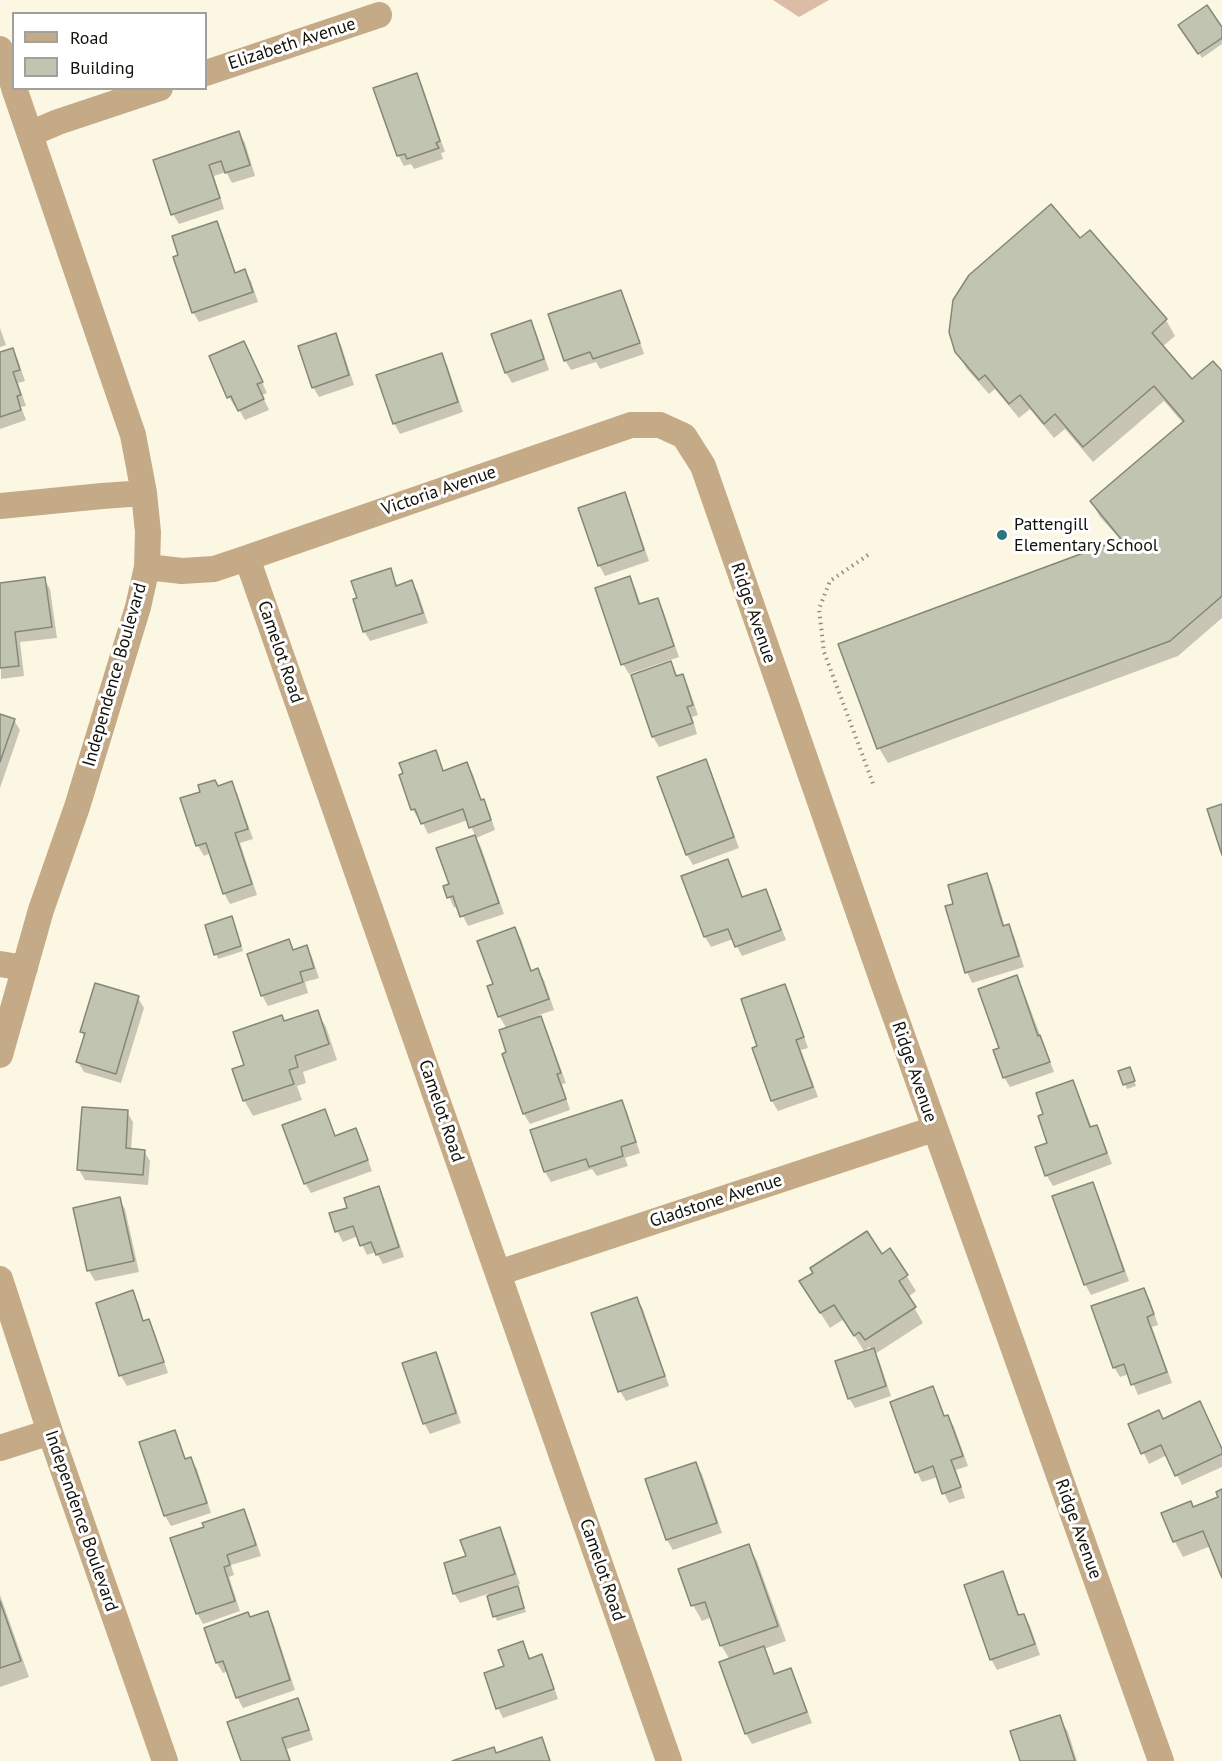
<!DOCTYPE html>
<html>
<head>
<meta charset="utf-8">
<style>
  body { margin:0 }
  #map { position:relative; width:1222px; height:1761px; overflow:hidden; background:#fbf7e3; font-family:"PT Sans",sans-serif }
  canvas { display:block }
  .legend { position:absolute; left:12px; top:12px; width:195px; height:78px; box-sizing:border-box; background:#fff; border:2px solid #a0a09d; margin:0; padding:8px 10px; list-style:none; font-size:18px; color:#12110a }
  .legend li { display:flex; align-items:center; gap:12px; height:30px }
  .legend b { width:30px; border:2px solid #a0a09d }
</style>
</head>
<body>
<div id="map">
<canvas width="1222" height="1761"></canvas>
<ul class="legend">
<li><b style="height:8px;background:#c4aa87"></b>Road</li>
<li><b style="height:16px;background:#c0c4b1"></b>Building</li>
</ul>
</div>
<script>
const c = document.querySelector('canvas').getContext('2d');
c.lineJoin = 'round';
function fill(path, color) { c.fillStyle = color; c.fill(path, 'evenodd'); }
function strokePath(path, color, width, dash) { c.strokeStyle = color; c.lineWidth = width; c.lineCap = dash ? 'butt' : 'round'; c.setLineDash(dash || []); c.stroke(path); }
function label(font, color, halo, rows, align = 'center') {
  c.font = font + ' "PT Sans",sans-serif'; c.lineWidth = 6; c.setLineDash([]); c.textBaseline = 'middle'; c.strokeStyle = halo; c.fillStyle = color; for (const [text, x, y, turn = 0] of rows) {
    c.save(); c.translate(x, y); c.rotate((+turn || 0) * Math.PI / 180); c.textAlign = isNaN(turn) ? turn : align; if (halo) c.strokeText(text, 0, 0); c.fillText(text, 0, 0); c.restore();
  }
}
fill(new Path2D(`
  M 773,0 L 829,0 L 799,17 Z`), '#ddbca7');
fill(new Path2D(`
  M 1222,29 L 1222,44 L 1202,58 L 1183,30 Z
  M 417,75 L 422,85 L 445,152 L 441,153 L 443,159 L 414,169 L 411,164 L 404,166 L 398,155 Z
  M 239,133 L 245,143 L 255,176 L 232,183 L 226,172 L 214,176 L 224,209 L 179,224 L 173,214 L 155,161 Z
  M 216,223 L 222,233 L 236,274 L 245,271 L 251,281 L 258,302 L 199,322 L 193,312 Z
  M 1090,232 L 1166,320 L 1175,336 L 1162,347 L 1192,381 L 1222,374 L 1222,618 L 1178,656 L 888,763 L 879,748 L 1121,540 L 1100,517 L 1091,501 L 1183,423 L 1164,401 L 1093,462 L 1065,429 L 1054,438 L 1030,409 L 1019,418 L 995,389 L 989,394 L 966,368 L 957,351 Z
  M 620,292 L 626,302 L 644,354 L 600,369 L 596,362 L 571,370 L 565,360 Z
  M 530,322 L 536,332 L 549,370 L 512,383 L 506,373 L 493,335 Z
  M 0,328 L 6,345 L 0,347 Z
  M 335,335 L 341,345 L 354,385 L 319,397 L 313,387 Z
  M 244,343 L 267,393 L 262,395 L 269,410 L 245,420 L 237,406 L 235,407 L 229,397 L 211,357 Z
  M 12,350 L 18,360 L 25,381 L 18,383 L 26,406 L 21,407 L 26,420 L 0,429 L 0,354 Z
  M 441,355 L 447,365 L 463,412 L 400,434 L 394,423 Z
  M 624,494 L 630,505 L 649,561 L 605,576 L 599,565 Z
  M 390,570 L 398,587 L 412,582 L 418,593 L 428,623 L 370,641 L 364,631 Z
  M 629,578 L 635,588 L 641,605 L 657,600 L 663,610 L 679,657 L 629,674 L 623,664 Z
  M 44,579 L 50,589 L 57,638 L 20,642 L 24,676 L 1,679 L 0,584 Z
  M 671,663 L 678,677 L 682,676 L 688,686 L 698,715 L 692,717 L 697,734 L 659,747 L 653,737 L 633,676 Z
  M 0,715 L 14,720 L 20,730 L 0,788 Z
  M 435,752 L 444,772 L 467,764 L 473,774 L 482,802 L 489,811 L 495,830 L 476,838 L 481,847 L 504,914 L 468,926 L 458,906 L 454,908 L 445,887 L 451,885 L 475,835 L 468,820 L 428,834 L 421,819 L 419,820 L 413,810 L 401,776 Z
  M 705,761 L 711,771 L 739,848 L 693,865 L 687,855 L 659,778 Z
  M 231,783 L 237,793 L 253,839 L 240,843 L 257,895 L 230,904 L 224,893 L 211,853 L 204,856 L 198,846 L 182,799 Z
  M 727,860 L 733,871 L 743,899 L 765,890 L 771,901 L 786,940 L 742,956 L 733,939 L 711,947 L 705,937 L 683,877 Z
  M 986,874 L 992,885 L 1005,927 L 1008,926 L 1014,936 L 1024,967 L 972,983 L 967,972 L 955,905 Z
  M 234,922 L 243,951 L 218,959 L 207,926 Z
  M 515,929 L 521,939 L 532,972 L 538,970 L 544,980 L 554,1010 L 539,1015 L 546,1028 L 566,1083 L 562,1084 L 570,1110 L 530,1124 L 524,1114 L 504,1055 L 508,1053 L 507,1029 L 499,1016 L 494,985 Z
  M 288,941 L 294,951 L 306,947 L 312,957 L 319,978 L 305,982 L 308,993 L 268,1006 L 262,995 Z
  M 1016,977 L 1022,987 L 1054,1072 L 1010,1087 L 1004,1077 L 1001,1049 Z
  M 784,986 L 790,996 L 808,1048 L 801,1050 L 818,1097 L 778,1111 L 772,1101 L 754,1049 L 759,1047 Z
  M 138,998 L 144,1008 L 121,1083 L 84,1072 L 78,1062 L 85,1038 L 82,1032 Z
  M 317,1012 L 326,1027 L 337,1060 L 303,1072 L 306,1083 L 297,1086 L 302,1100 L 253,1116 L 244,1100 L 246,1066 L 284,1023 Z
  M 1120,1072 L 1132,1074 L 1136,1086 L 1127,1089 Z
  M 1073,1082 L 1078,1092 L 1092,1128 L 1096,1127 L 1102,1137 L 1112,1164 L 1053,1186 L 1047,1176 L 1037,1148 L 1049,1144 L 1045,1114 Z
  M 621,1102 L 627,1112 L 640,1153 L 625,1158 L 628,1166 L 597,1176 L 592,1169 L 551,1182 L 545,1172 Z
  M 324,1111 L 336,1137 L 355,1130 L 361,1140 L 372,1171 L 311,1193 L 305,1183 Z
  M 127,1112 L 133,1122 L 131,1150 L 144,1151 L 150,1161 L 148,1185 L 85,1180 L 79,1170 Z
  M 1092,1184 L 1098,1194 L 1129,1281 L 1091,1295 L 1085,1284 Z
  M 378,1188 L 384,1198 L 404,1257 L 383,1264 L 376,1252 L 367,1255 L 358,1236 L 343,1242 L 337,1231 L 349,1208 Z
  M 119,1199 L 125,1209 L 139,1272 L 95,1281 L 89,1271 L 75,1209 Z
  M 890,1250 L 916,1291 L 908,1297 L 923,1323 L 875,1354 L 879,1360 L 891,1396 L 855,1408 L 849,1398 L 872,1350 L 869,1347 L 864,1351 L 844,1319 L 830,1328 L 810,1297 L 815,1273 L 881,1256 Z
  M 1144,1290 L 1150,1300 L 1158,1325 L 1152,1327 L 1172,1383 L 1138,1395 L 1129,1374 L 1120,1377 L 1114,1367 Z
  M 132,1292 L 138,1302 L 144,1322 L 148,1321 L 154,1331 L 168,1373 L 127,1386 L 121,1376 L 98,1304 Z
  M 637,1299 L 643,1309 L 669,1386 L 626,1401 L 620,1391 Z
  M 435,1354 L 441,1364 L 461,1423 L 430,1434 L 424,1423 Z
  M 933,1388 L 938,1398 L 945,1417 L 948,1416 L 954,1427 L 968,1466 L 956,1470 L 965,1498 L 949,1503 L 944,1493 L 938,1477 L 922,1482 L 917,1472 Z
  M 1163,1420 L 1222,1449 L 1222,1467 L 1182,1485 L 1167,1455 L 1149,1464 L 1130,1425 Z
  M 174,1432 L 180,1442 L 186,1460 L 191,1459 L 197,1469 L 211,1513 L 171,1526 L 165,1516 L 141,1443 Z
  M 696,1464 L 702,1474 L 722,1533 L 673,1550 L 667,1540 L 647,1480 Z
  M 1222,1491 L 1222,1574 L 1211,1546 L 1183,1557 L 1175,1542 L 1163,1514 L 1193,1508 L 1219,1498 Z
  M 244,1511 L 249,1521 L 261,1556 L 231,1565 L 234,1575 L 229,1577 L 240,1611 L 203,1624 L 197,1613 L 205,1528 Z
  M 499,1529 L 505,1539 L 520,1584 L 516,1586 L 520,1592 L 526,1612 L 497,1621 L 488,1594 L 460,1603 L 454,1593 L 468,1557 Z
  M 748,1546 L 757,1561 L 786,1641 L 764,1649 L 769,1658 L 775,1675 L 790,1670 L 796,1680 L 812,1723 L 752,1744 L 746,1734 L 730,1660 L 721,1645 L 712,1617 L 702,1621 L 693,1605 Z
  M 1002,1573 L 1008,1583 L 1020,1617 L 1024,1615 L 1030,1626 L 1040,1655 L 997,1670 L 991,1659 Z
  M 0,1595 L 29,1677 L 0,1687 Z
  M 267,1613 L 273,1623 L 295,1690 L 243,1708 L 237,1697 L 228,1671 L 223,1673 L 217,1663 L 206,1628 L 250,1619 Z
  M 523,1643 L 531,1660 L 541,1656 L 547,1666 L 558,1699 L 503,1718 L 498,1708 L 505,1667 Z
  M 297,1700 L 303,1710 L 313,1740 L 287,1749 L 291,1761 L 242,1761 Z
  M 1059,1717 L 1068,1732 L 1077,1761 L 1021,1761 Z`), '#0003');
const building = new Path2D(`
  M 1207,5 L 1222,27 L 1222,38 L 1198,54 L 1178,25 Z
  M 417,73 L 440,141 L 436,143 L 439,148 L 407,159 L 405,154 L 397,156 L 373,88 Z
  M 239,131 L 250,165 L 225,173 L 221,161 L 209,165 L 220,198 L 171,215 L 153,160 Z
  M 1051,204 L 1080,238 L 1090,230 L 1167,319 L 1152,333 L 1192,379 L 1213,361 L 1222,371 L 1222,596 L 1170,641 L 877,749 L 838,644 L 1121,539 L 1090,501 L 1184,421 L 1154,386 L 1083,447 L 1055,414 L 1044,424 L 1020,395 L 1009,404 L 985,375 L 979,380 L 955,352 L 949,332 L 953,300 L 969,275 Z
  M 217,221 L 235,273 L 245,269 L 253,292 L 192,313 L 173,257 L 178,255 L 172,236 Z
  M 621,290 L 640,343 L 593,359 L 590,352 L 564,361 L 548,314 Z
  M 531,320 L 544,359 L 505,373 L 491,334 Z
  M 336,333 L 349,375 L 312,388 L 298,346 Z
  M 244,341 L 263,382 L 257,384 L 264,399 L 238,411 L 231,396 L 227,398 L 209,356 Z
  M 13,348 L 20,370 L 13,372 L 21,395 L 17,396 L 21,410 L 0,417 L 0,352 Z
  M 442,353 L 458,402 L 393,424 L 376,375 Z
  M 625,492 L 644,550 L 598,566 L 578,508 Z
  M 391,568 L 396,586 L 412,580 L 423,613 L 363,632 L 353,599 L 357,598 L 351,581 Z
  M 630,576 L 639,604 L 658,598 L 674,646 L 621,665 L 595,588 Z
  M 45,577 L 52,627 L 15,632 L 19,666 L 0,668 L 0,583 Z
  M 671,661 L 676,676 L 683,674 L 693,705 L 687,707 L 693,723 L 652,737 L 631,675 Z
  M 0,714 L 15,719 L 0,762 Z
  M 436,750 L 443,771 L 467,762 L 481,800 L 484,799 L 491,820 L 469,828 L 463,809 L 421,824 L 415,809 L 411,810 L 399,775 L 403,773 L 399,763 Z
  M 706,759 L 734,837 L 686,855 L 657,777 Z
  M 215,780 L 218,786 L 232,781 L 248,829 L 235,833 L 252,884 L 223,894 L 206,843 L 196,846 L 180,798 L 200,792 L 198,785 Z
  M 1222,804 L 1222,855 L 1207,809 Z
  M 475,835 L 499,903 L 460,917 L 453,896 L 447,898 L 443,886 L 449,884 L 436,848 Z
  M 728,859 L 742,897 L 766,889 L 781,930 L 735,947 L 728,929 L 704,937 L 681,876 Z
  M 987,873 L 1003,926 L 1009,924 L 1019,956 L 965,973 L 945,906 L 953,904 L 948,885 Z
  M 232,916 L 241,946 L 214,955 L 205,925 Z
  M 515,927 L 531,971 L 538,968 L 549,999 L 498,1017 L 487,986 L 493,984 L 477,941 Z
  M 289,939 L 293,950 L 307,945 L 314,968 L 300,972 L 303,982 L 261,996 L 247,954 Z
  M 1017,975 L 1038,1036 L 1040,1035 L 1050,1062 L 1003,1078 L 993,1050 L 999,1048 L 978,989 Z
  M 95,983 L 139,996 L 116,1074 L 76,1062 L 85,1033 L 80,1032 Z
  M 785,984 L 804,1037 L 796,1040 L 813,1087 L 771,1101 L 752,1048 L 757,1046 L 741,999 Z
  M 318,1010 L 329,1044 L 295,1056 L 298,1067 L 289,1070 L 294,1084 L 243,1101 L 232,1069 L 244,1065 L 233,1032 L 282,1015 L 284,1021 Z
  M 541,1016 L 561,1073 L 557,1074 L 566,1099 L 523,1114 L 502,1054 L 506,1052 L 499,1030 Z
  M 1130,1067 L 1135,1081 L 1123,1085 L 1118,1071 Z
  M 1073,1080 L 1090,1127 L 1097,1125 L 1107,1153 L 1045,1176 L 1035,1147 L 1047,1143 L 1038,1116 L 1043,1114 L 1036,1093 Z
  M 622,1100 L 636,1142 L 621,1147 L 623,1156 L 589,1167 L 586,1159 L 544,1172 L 530,1130 Z
  M 82,1107 L 128,1110 L 126,1148 L 145,1150 L 143,1175 L 77,1170 Z
  M 325,1109 L 335,1136 L 356,1128 L 368,1160 L 304,1184 L 282,1125 Z
  M 1093,1182 L 1124,1271 L 1084,1285 L 1052,1196 Z
  M 379,1186 L 399,1247 L 376,1255 L 371,1242 L 360,1246 L 353,1226 L 335,1232 L 329,1213 L 347,1208 L 344,1198 Z
  M 120,1197 L 134,1261 L 87,1271 L 73,1208 Z
  M 867,1231 L 882,1254 L 890,1248 L 908,1275 L 899,1281 L 916,1307 L 865,1340 L 859,1332 L 854,1336 L 834,1305 L 820,1313 L 799,1281 L 813,1273 L 810,1268 Z
  M 1144,1288 L 1154,1314 L 1147,1317 L 1167,1372 L 1131,1385 L 1124,1364 L 1113,1368 L 1091,1306 Z
  M 133,1290 L 143,1321 L 149,1319 L 164,1362 L 119,1376 L 96,1303 Z
  M 637,1297 L 665,1376 L 618,1392 L 591,1313 Z
  M 874,1348 L 886,1386 L 848,1399 L 835,1361 Z
  M 436,1352 L 456,1413 L 423,1424 L 402,1363 Z
  M 933,1386 L 944,1416 L 948,1415 L 963,1456 L 951,1460 L 961,1487 L 942,1494 L 933,1466 L 915,1473 L 890,1402 Z
  M 1200,1401 L 1222,1449 L 1222,1454 L 1175,1476 L 1161,1445 L 1141,1454 L 1128,1424 L 1159,1410 L 1163,1419 Z
  M 175,1430 L 185,1459 L 191,1457 L 207,1503 L 164,1516 L 139,1442 Z
  M 696,1462 L 717,1523 L 666,1540 L 645,1479 Z
  M 1222,1489 L 1222,1578 L 1203,1531 L 1173,1542 L 1161,1513 L 1191,1501 L 1193,1507 L 1218,1497 L 1216,1492 Z
  M 244,1509 L 256,1545 L 227,1555 L 230,1565 L 224,1567 L 235,1601 L 196,1614 L 170,1538 L 204,1527 L 202,1523 Z
  M 500,1527 L 515,1574 L 453,1594 L 444,1563 L 466,1556 L 460,1540 Z
  M 749,1544 L 778,1626 L 720,1646 L 705,1602 L 691,1606 L 678,1569 Z
  M 1003,1571 L 1018,1615 L 1024,1614 L 1035,1644 L 990,1660 L 964,1585 Z
  M 518,1586 L 524,1608 L 493,1617 L 487,1596 Z
  M 0,1601 L 21,1661 L 0,1668 Z
  M 268,1611 L 290,1680 L 236,1698 L 223,1661 L 216,1663 L 204,1628 L 248,1612 L 250,1617 Z
  M 523,1641 L 529,1659 L 542,1654 L 554,1689 L 496,1709 L 484,1673 L 504,1666 L 498,1650 Z
  M 764,1646 L 774,1674 L 791,1668 L 807,1712 L 745,1734 L 719,1662 Z
  M 298,1698 L 309,1730 L 282,1738 L 290,1761 L 241,1761 L 227,1722 Z
  M 1060,1715 L 1075,1761 L 1020,1761 L 1010,1731 Z
  M 542,1737 L 550,1761 L 452,1761 L 494,1747 L 496,1753 Z`);
fill(building, '#c0c4b1');
strokePath(building, '#848876', 1.5);
strokePath(new Path2D(`
  M 868,555 L 830,581 L 819,609 L 824,652 L 874,786`), '#918e80', 4, [1.5, 4.5]);
strokePath(new Path2D(`
  M 0,49 L 14,87
  M 206,73 L 379,15
  M 30,134 L 58,122 L 160,88
  M 0,506 L 102,496 L 144,493
  M 247,558 L 631,425 L 660,425 L 684,436 L 703,466 C 852,899 1006,1330 1161,1761
  M 147,567 L 182,571 L 214,569 L 247,558 L 669,1761
  M 0,964 L 25,968
  M 0,1055 L 41,910 L 77,807 L 138,607 L 147,567 L 148,532 L 144,493 L 133,435 L 14,88
  M 498,1273 L 934,1129
  M 0,1279 L 50,1432 L 165,1761
  M 0,1448 L 50,1432`), '#c4aa87', 26);
for (const [x, y, r, color] of [
  [1002,535,6,"#2c757b"]
]) { const dot = new Path2D(); dot.arc(x, y, r, 0, 2 * Math.PI); c.fillStyle = color; c.fill(dot); strokePath(dot, '#fff', 2); }
label('18px', '#12110a', '#fff', [
  ["Elizabeth Avenue",292,44,-18],
  ["Victoria Avenue",439,491,-19],
  ["Ridge Avenue",753,613,71],
  ["Camelot Road",280,652,71],
  ["Independence Boulevard",115,675,-74],
  ["Ridge Avenue",914,1072,71],
  ["Camelot Road",441,1111,71],
  ["Gladstone Avenue",716,1201,-18],
  ["Independence Boulevard",81,1521,71],
  ["Ridge Avenue",1078,1529,70],
  ["Camelot Road",602,1570,71]
]);
label('18px', '#12110a', '#fff', [
  ["Pattengill",1014,525],
  ["Elementary School",1014,546]
], 'left');
</script>
</body>
</html>
